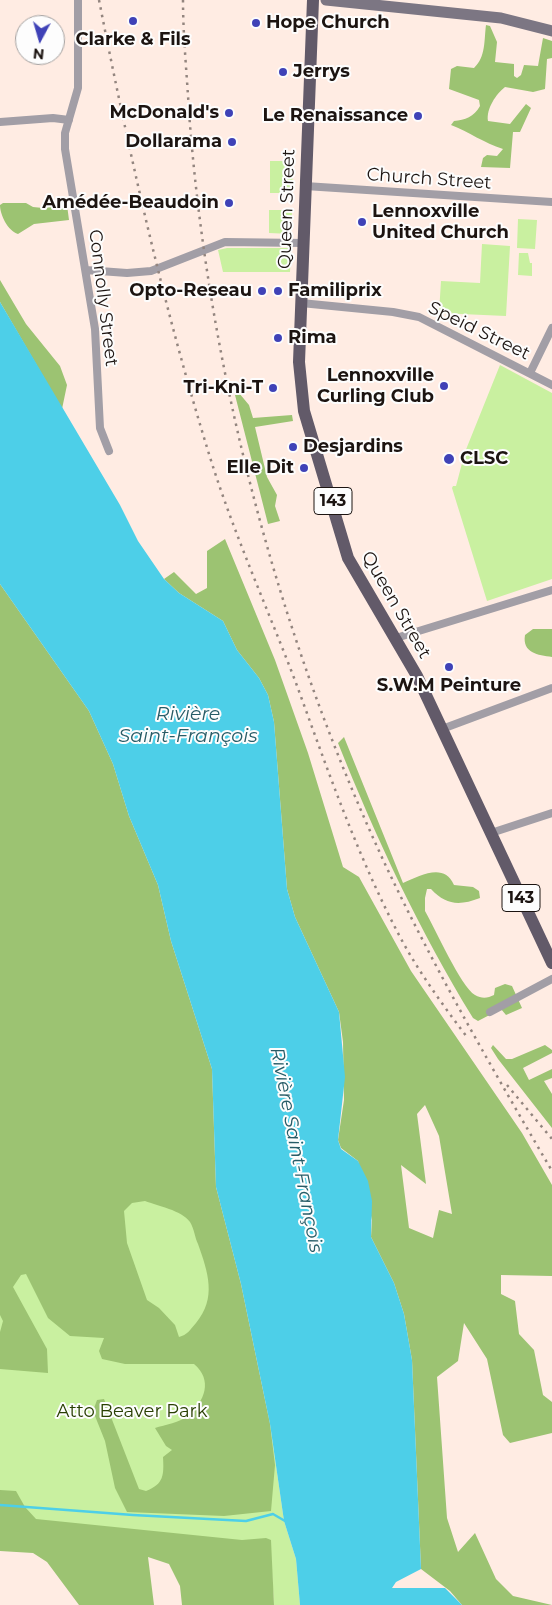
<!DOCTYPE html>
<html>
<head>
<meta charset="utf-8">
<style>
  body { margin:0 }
  #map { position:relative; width:552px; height:1605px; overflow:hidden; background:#ffece3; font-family:Montserrat,sans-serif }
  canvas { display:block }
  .north { position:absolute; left:15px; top:15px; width:50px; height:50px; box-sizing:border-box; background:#fdfdfd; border:1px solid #a3a09f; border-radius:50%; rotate:186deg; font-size:14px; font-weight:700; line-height:20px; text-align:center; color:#1c1411 }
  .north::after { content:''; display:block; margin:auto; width:18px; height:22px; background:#3f42b7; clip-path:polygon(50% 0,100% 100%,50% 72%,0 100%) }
</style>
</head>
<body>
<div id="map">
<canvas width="552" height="1605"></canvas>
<div class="north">N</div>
</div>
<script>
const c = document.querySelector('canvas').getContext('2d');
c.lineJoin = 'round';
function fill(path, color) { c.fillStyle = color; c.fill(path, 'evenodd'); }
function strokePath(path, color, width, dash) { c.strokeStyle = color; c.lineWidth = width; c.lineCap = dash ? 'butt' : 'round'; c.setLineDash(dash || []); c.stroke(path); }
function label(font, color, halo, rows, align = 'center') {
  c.font = font + ' Montserrat,sans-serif'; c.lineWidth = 4; c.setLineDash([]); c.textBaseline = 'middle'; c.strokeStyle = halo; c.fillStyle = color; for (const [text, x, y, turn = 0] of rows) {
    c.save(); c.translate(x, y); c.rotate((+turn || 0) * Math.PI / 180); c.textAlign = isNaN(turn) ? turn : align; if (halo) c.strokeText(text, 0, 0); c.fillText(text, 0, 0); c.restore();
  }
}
fill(new Path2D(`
  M 270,161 L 293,161 L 292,193 L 270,193 Z
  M 269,210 L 292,210 L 291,234 L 269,233 Z
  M 518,219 L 537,220 L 535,249 L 517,248 Z
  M 482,244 L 510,246 L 506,316 L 439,313 L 441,281 L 480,283 Z
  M 227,248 L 291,248 L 290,272 L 223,272 L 218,250 Z
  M 519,253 L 528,253 L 530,263 L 532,263 L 532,276 L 518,275 Z
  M 500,365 L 552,393 L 552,579 L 487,601 L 452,488 L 453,486 L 456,486 L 465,452 Z
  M 0,1180 L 218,1198 L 270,1424 L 284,1521 L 296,1559 L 300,1605 L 274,1605 L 271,1557 L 0,1534 Z`), '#c9f0a0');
fill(new Path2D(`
  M 486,25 L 490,26 L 497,42 L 495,62 L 514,64 L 514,76 L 517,78 L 521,75 L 524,65 L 538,66 L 543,38 L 552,41 L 552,58 L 547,59 L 545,89 L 533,92 L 505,87 C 496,94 486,109 488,121 L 510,124 L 526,104 L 531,108 L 520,132 L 513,132 L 510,168 L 481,167 L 483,158 L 487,155 L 497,156 L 503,149 C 484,143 469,132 451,125 L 454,121 C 465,120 474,117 480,106 L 479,100 L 449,89 L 451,69 L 457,66 L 474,68 C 486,57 484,40 486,25 Z
  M 3,203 L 26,203 L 33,207 L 43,208 L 67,205 L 69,220 L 34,224 L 18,234 C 8,231 0,215 0,205 Z
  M 0,280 L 26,324 L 60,366 L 67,385 L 62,409 L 0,302 Z
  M 239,393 L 249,405 L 253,418 L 292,415 L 293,421 L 255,427 L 267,477 L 277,495 L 275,506 L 280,521 L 268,524 L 235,395 Z
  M 225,539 L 275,660 L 308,753 L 343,867 L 359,877 L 411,971 L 522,1133 L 552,1185 L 552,1276 L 501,1275 L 501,1294 L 515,1301 L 519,1334 L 534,1350 L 543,1395 L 552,1402 L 552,1433 L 510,1443 L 503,1435 L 487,1359 L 464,1323 L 458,1361 L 437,1377 L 447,1518 L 458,1552 L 475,1533 L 496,1579 L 513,1596 L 552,1605 L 462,1605 L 450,1591 L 421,1569 L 412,1360 L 404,1314 L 394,1283 L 371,1237 L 372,1220 L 358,1161 L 341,1148 L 338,1140 L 344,1100 L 343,1042 L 339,1012 L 295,917 L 287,889 L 274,722 L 268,695 L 259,678 L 237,650 L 223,621 L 179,593 L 164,579 L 174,572 L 196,594 L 207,588 L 207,551 ZM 425,1105 L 439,1136 L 452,1214 L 439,1210 L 433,1238 L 409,1228 L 401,1165 L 426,1184 L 417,1114 Z
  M 0,584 L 89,711 L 113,764 L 129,816 L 158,885 L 171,941 L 212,1069 L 216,1187 L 241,1284 L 270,1424 L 275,1465 L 271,1511 L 224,1516 L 127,1512 L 115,1488 L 105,1441 L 93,1411 L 97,1400 L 104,1399 L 139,1489 L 146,1491 C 164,1484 164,1475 163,1457 L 172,1450 L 166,1446 L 155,1428 C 165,1425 180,1422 188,1416 C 205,1401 213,1380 194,1364 L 125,1364 L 102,1359 L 99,1351 L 104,1338 L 70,1336 L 48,1318 L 26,1274 L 21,1275 L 13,1287 L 47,1349 L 48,1373 L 0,1369 L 0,1332 L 3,1321 L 0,1315 ZM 145,1201 C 158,1206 181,1210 190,1222 C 194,1228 195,1238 198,1244 C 208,1272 217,1298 196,1323 C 190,1330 187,1335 179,1337 L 175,1325 L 159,1308 L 147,1300 L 127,1243 L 124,1211 L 132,1203 Z
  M 533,629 L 552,629 L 552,657 C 538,655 522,653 525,635 Z
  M 344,737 L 403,883 C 420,876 444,862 454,885 L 473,887 L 479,891 L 480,898 C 459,906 446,905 431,889 L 427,889 L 425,898 L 425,911 C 435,928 461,987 475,995 C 482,999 488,998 494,995 L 495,988 L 505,984 L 512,986 L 522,1008 L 506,1015 L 501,1009 L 478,1021 L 473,1018 C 419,930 376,838 338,743 Z
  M 493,1045 L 506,1059 L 512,1059 L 545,1045 L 552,1050 L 552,1053 L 523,1068 L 529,1080 L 552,1069 L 552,1078 L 544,1081 L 552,1094 L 552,1128 L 498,1059 L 491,1048 Z
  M 0,1490 L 16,1491 L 25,1507 L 36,1519 L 242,1540 L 266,1538 L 271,1540 L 274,1605 L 182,1605 L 180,1586 L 169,1564 L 148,1557 L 154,1605 L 79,1605 L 47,1562 L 33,1553 L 0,1551 Z`), '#9cc372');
fill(new Path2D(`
  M 0,302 L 120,505 L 138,541 L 164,579 L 179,593 L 223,621 L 237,650 L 259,678 L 268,695 L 274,722 L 287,889 L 295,917 L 339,1012 L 345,1077 L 338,1140 L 341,1149 L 358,1161 L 368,1181 L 372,1201 L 371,1237 L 394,1283 L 404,1314 L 412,1360 L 421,1569 L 396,1582 L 392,1588 L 445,1588 L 462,1605 L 300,1605 L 296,1559 L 284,1521 L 270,1424 L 241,1284 L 216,1187 L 212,1069 L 171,941 L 158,885 L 129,816 L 113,764 L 89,711 L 0,584 Z`), '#4dcfe8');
strokePath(new Path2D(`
  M 0,1505 L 133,1515 L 246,1521 L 273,1514 L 285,1521`), '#4dcfe8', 2.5);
strokePath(new Path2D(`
  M 78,0 L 78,88 L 65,133 L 65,149 L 95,329 L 100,428 L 109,451
  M 0,122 L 53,118 L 69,120
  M 305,186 L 552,202
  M 86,270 L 127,273 L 151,271 L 225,242 L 303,243
  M 301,303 L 393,312 L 419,317 L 552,385
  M 530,373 L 552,328
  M 396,638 L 552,590
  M 442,729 L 552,688
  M 491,833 L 552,813
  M 490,1012 L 552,979`), '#a29ea6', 8);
strokePath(new Path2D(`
  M 326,0 L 501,18 L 552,31`), '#7c7683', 11);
strokePath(new Path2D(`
  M 313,0 L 299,362 L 304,411 L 348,558 L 417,676 L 552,963`), '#625a69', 12);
strokePath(new Path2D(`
  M 99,0 C 129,153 163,305 209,454 C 233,532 267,607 296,683 C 327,768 357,855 399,935 C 418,971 442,1004 467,1037
  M 183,0 C 183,37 187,75 189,112 C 208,368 277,632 385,864 C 435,970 493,1070 552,1171
  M 507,1085 L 552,1139`), '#93857f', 2.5, [2.5, 5]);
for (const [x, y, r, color] of [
  [133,21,5,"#3f42b7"],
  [256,23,5,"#3f42b7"],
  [283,72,5,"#3f42b7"],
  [229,113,5,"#3f42b7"],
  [418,116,5,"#3f42b7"],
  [232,142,5,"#3f42b7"],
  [229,203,5,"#3f42b7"],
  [362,222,5,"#3f42b7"],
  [262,291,5,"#3f42b7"],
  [278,291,5,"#3f42b7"],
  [278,338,5,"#3f42b7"],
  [444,386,5,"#3f42b7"],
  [273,388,5,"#3f42b7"],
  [293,447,5,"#3f42b7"],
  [449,459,6,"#3f42b7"],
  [304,468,5,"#3f42b7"],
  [449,667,5,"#3f42b7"]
]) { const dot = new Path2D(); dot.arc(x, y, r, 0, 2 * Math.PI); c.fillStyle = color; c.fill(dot); strokePath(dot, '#fdfdfd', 2); }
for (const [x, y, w] of [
  [333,501,38],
  [521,898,38]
]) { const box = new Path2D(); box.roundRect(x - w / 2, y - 13.5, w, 27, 4); c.fillStyle = '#fdfdfd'; c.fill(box); strokePath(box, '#1c1411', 1); }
label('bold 16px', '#1c1411', null, [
  ["143",333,501],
  ["143",521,898]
]);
label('bold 18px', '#1c1411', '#fdfdfd', [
  ["Hope Church",266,23,"left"],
  ["Clarke & Fils",133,40,"center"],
  ["Jerrys",293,72,"left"],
  ["McDonald's",219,113],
  ["Le Renaissance",408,116],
  ["Dollarama",222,142],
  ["Amédée-Beaudoin",219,203],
  ["Lennoxville",372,212,"left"],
  ["United Church",372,233,"left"],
  ["Opto-Reseau",252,291],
  ["Familiprix",288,291,"left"],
  ["Rima",288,338,"left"],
  ["Lennoxville",434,376],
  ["Curling Club",434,397],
  ["Tri-Kni-T",263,388],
  ["Desjardins",303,447,"left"],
  ["CLSC",460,459,"left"],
  ["Elle Dit",294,468],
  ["S.W.M Peinture",449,686,"center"]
], 'right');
label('18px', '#1c1411', '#fdfdfd', [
  ["Church Street",429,179,4],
  ["Queen Street",287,209,-88],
  ["Connolly Street",103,298,83],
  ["Speid Street",479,331,26],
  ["Queen Street",396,605,60]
]);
label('18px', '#294003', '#fdfdfd', [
  ["Atto Beaver Park",132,1412]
]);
label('italic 19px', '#275c67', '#fdfdfd', [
  ["Rivière",188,714],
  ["Saint-François",188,736],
  ["Rivière Saint-François",296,1150,79]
]);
</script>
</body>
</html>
